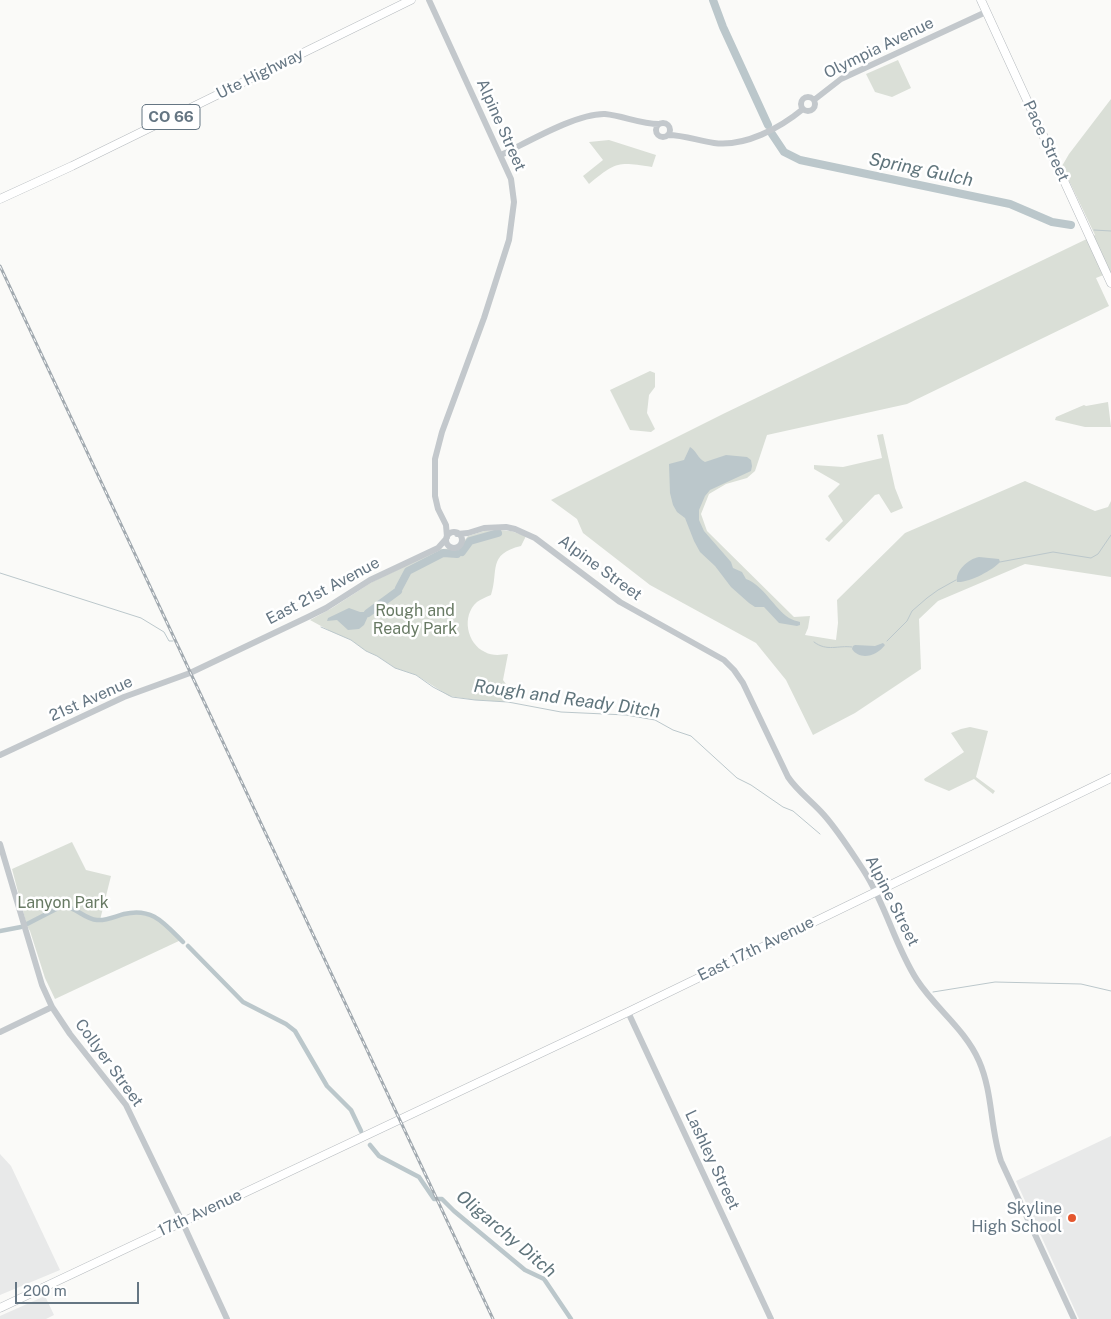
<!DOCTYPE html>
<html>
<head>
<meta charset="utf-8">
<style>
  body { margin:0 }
  #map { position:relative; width:1111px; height:1319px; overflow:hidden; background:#fafaf8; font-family:"Public Sans",sans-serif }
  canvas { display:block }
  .scale { position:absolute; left:15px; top:1282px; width:124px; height:22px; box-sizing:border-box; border:2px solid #657683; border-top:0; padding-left:6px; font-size:15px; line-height:18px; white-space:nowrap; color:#657683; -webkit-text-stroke:4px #fff; paint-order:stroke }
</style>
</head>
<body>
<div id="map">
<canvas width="1111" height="1319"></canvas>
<div class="scale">200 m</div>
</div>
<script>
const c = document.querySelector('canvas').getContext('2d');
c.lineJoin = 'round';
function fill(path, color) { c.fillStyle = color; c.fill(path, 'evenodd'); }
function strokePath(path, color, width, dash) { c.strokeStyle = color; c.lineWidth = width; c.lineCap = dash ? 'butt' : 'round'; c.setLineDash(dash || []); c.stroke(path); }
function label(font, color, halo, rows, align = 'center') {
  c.font = font + ' "Public Sans",sans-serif'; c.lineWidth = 5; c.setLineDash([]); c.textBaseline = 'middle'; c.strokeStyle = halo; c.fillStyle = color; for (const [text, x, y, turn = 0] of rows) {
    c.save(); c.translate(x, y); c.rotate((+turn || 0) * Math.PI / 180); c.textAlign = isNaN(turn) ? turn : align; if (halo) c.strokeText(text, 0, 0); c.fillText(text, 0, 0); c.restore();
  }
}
fill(new Path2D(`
  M 1111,1136 L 1111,1319 L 1079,1319 L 1016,1181 Z
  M 0,1154 L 11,1166 L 60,1270 L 0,1295 Z
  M 45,1296 L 54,1315 L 46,1319 L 0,1319 L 0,1316 Z`), '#e8e9e9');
fill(new Path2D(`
  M 898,60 L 911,88 L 892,97 L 875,92 L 866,74 Z
  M 1111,99 L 1111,272 L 1096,278 L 1109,306 L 907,404 L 767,435 L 755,471 L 747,478 L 726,484 L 709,494 L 701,514 L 707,531 L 794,617 L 810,616 L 808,628 L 805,635 L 836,640 L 838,623 L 837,600 L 905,533 L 1025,481 L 1095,511 L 1108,507 L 1111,501 L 1111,577 L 1025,564 L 938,601 L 919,619 L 921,669 L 855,713 L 813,735 L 786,680 L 756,643 L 650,585 L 583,533 L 577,519 L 551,500 L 725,413 L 1095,235 L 1062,166 L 1069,154 Z
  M 609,140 L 656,155 L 652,167 C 618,162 617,161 589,184 L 583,176 L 603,160 L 589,142 Z
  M 650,371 L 655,373 L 655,387 L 649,395 L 647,413 L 655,429 L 651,432 L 630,430 L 610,390 Z
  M 1108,402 L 1111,427 L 1085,427 L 1055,420 L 1056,417 L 1084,405 L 1086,406 Z
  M 883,434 L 895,488 L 903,508 L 891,513 L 879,494 L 875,495 L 829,542 L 825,539 L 843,521 L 828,496 L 840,484 L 814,469 L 814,465 L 843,467 L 882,458 L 877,435 Z
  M 499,530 L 511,531 L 526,536 L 521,546 C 487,554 499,571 491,595 C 486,597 481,599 477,602 C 461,616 467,644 485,652 C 492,656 500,655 508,654 L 503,680 L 511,691 L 508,702 L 475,700 L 449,696 L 416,675 L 395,668 L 377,656 L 366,651 L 351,640 L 332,632 L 310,620 L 332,608 L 372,582 L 441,549 L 458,548 L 468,536 L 484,531 Z
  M 970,727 L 988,731 L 976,777 L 995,791 L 993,794 L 974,779 L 949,791 L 925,781 L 924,779 L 964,752 L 951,733 L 961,729 Z
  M 72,842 L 86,870 L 111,876 L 100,920 C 145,908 147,906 181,940 L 55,999 L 45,978 L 30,931 L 27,926 L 12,869 Z`), '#dadfd7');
fill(new Path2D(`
  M 690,447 C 696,450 698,459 705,462 L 726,455 L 747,457 L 751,460 L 752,466 L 751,471 L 710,490 L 705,496 L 699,510 L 699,520 L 704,531 L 731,562 L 733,568 L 742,572 L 746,579 C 763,585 774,608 789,618 C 792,620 797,621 800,622 L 800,625 L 797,626 L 779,623 L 764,607 L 755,607 L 749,603 L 731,587 L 715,566 L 700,552 L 694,541 L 685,518 L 677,512 L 673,505 L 670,493 L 669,464 L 684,460 Z
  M 979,557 L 999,559 L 1000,562 C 993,570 969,583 957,582 C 955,571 968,559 979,557 Z
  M 349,608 L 360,612 L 367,612 L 369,614 L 364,625 L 359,629 L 348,630 L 337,620 L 327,621 L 328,618 Z
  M 883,643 L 885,645 C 877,656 860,661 852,649 L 853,646 L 855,645 L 875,646 Z`), '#bbc7cb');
strokePath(new Path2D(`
  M 1094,230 L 1111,231
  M 1000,562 L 1053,552 L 1091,558 L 1098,554 L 1111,535
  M 0,573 L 141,618 L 164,632 L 169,641 L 173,641
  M 321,627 L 351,640 L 366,651 L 377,656 L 395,668 L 416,675 L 433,687 L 452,697 L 475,700 L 508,702 L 561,712 L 626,715 L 655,720 L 673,730 L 691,736 L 737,778 L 751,785 L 783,807 L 793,811 L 820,834
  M 887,641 L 907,621 L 912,611 L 927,598 L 938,590 L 956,580
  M 814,642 C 827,652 838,645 852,647
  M 933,992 L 995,982 L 1081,984 L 1111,991`), '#bbc7cb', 1);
strokePath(new Path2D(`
  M 27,924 L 62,906 C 75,906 84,919 97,920 C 106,921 116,916 124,914 C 152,907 164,923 183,942
  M 0,931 L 21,927
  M 188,946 L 243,1002 L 286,1024 L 295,1031 L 327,1086 L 351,1110 L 361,1131
  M 370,1145 L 379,1156 L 419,1177 L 434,1199 L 442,1199 L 454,1211 L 525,1270 L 544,1279 L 571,1319`), '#bbc7cb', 4.5);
strokePath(new Path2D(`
  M 713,0 L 723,27 L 768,125
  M 772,134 L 784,152 L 800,160 L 1010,204 L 1052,222 L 1071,225
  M 462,552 L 470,541 L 498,533
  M 399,588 L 408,571 L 443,553 L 457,554
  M 368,613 L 398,591`), '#bbc7cb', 8);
const major = new Path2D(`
  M 981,0 L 1111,283
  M 0,199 L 72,166 L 411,0
  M 0,1308 L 628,1012 L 1111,778`);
strokePath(major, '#b5babe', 9);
strokePath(new Path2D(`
  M 429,0 L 511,179 L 514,202 L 509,240 L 484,318 L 442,432 L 435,459 L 435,496 L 438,509 L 446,525 L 447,537
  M801 104a7 7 0 1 1 14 0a7 7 0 1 1-14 0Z
  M 814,100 L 841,79 L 986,12
  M656 130a7 7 0 1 1 14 0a7 7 0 1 1-14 0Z
  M 668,135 C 684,135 699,141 714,143 C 745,147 780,128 803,109
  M 501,155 C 528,142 577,113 605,114 C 624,116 640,124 659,124
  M446 540a8 8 0 1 1 16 0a8 8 0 1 1-16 0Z
  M 457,534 L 468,533 L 484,528 L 506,527 L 515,529 L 535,538 L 620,602 L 724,660 L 734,670 L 743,683 L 788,777 C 798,792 813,802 824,815 C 839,832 852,853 864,871 C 886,905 895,946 917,980 C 936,1009 965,1029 979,1061 C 993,1093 990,1128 1001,1161 L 1074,1319
  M 0,755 L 124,697 L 190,673 L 310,616 L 326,608 L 370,580 L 438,548 L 446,539
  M 0,844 L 42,985 L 52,1007 L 70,1034 L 126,1105 L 180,1217 L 227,1319
  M 628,1012 L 771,1319
  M 0,1032 L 52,1007`), '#c3c8cc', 6);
strokePath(major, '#fff', 8);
const rail = new Path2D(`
  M 0,266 L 493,1319`);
strokePath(rail, '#a2aab0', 3);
strokePath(rail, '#fff', 1, [4]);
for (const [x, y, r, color] of [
  [1072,1218,5,"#e4572e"]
]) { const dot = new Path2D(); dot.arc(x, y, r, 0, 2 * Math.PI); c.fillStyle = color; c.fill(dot); strokePath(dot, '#fff', 2); }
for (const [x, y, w] of [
  [171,117,58]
]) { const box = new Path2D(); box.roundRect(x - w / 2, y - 12.5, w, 25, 4); c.fillStyle = '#fff'; c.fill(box); strokePath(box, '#657683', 1); }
label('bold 15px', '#657683', null, [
  ["CO 66",171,117]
]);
label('16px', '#657683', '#fff', [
  ["Olympia Avenue",879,48,-26],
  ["Ute Highway",260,74,-26],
  ["Alpine Street",501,125,66],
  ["Pace Street",1046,141,65],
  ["Alpine Street",600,568,36],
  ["East 21st Avenue",323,591,-28],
  ["21st Avenue",91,699,-24],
  ["Alpine Street",892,901,63],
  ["East 17th Avenue",756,949,-26],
  ["Collyer Street",109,1063,54],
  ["Lashley Street",712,1160,65],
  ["17th Avenue",200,1213,-25]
]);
label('16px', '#687a64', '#fff', [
  ["Rough and",415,611],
  ["Ready Park",415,629],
  ["Lanyon Park",63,903]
]);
label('16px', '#657683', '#fff', [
  ["Skyline",1062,1209],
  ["High School",1062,1227]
], 'right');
label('italic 18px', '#60757c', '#fff', [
  ["Spring Gulch",921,170,12],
  ["Rough and Ready Ditch",567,699,8],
  ["Oligarchy Ditch",506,1234,40]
]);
</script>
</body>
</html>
